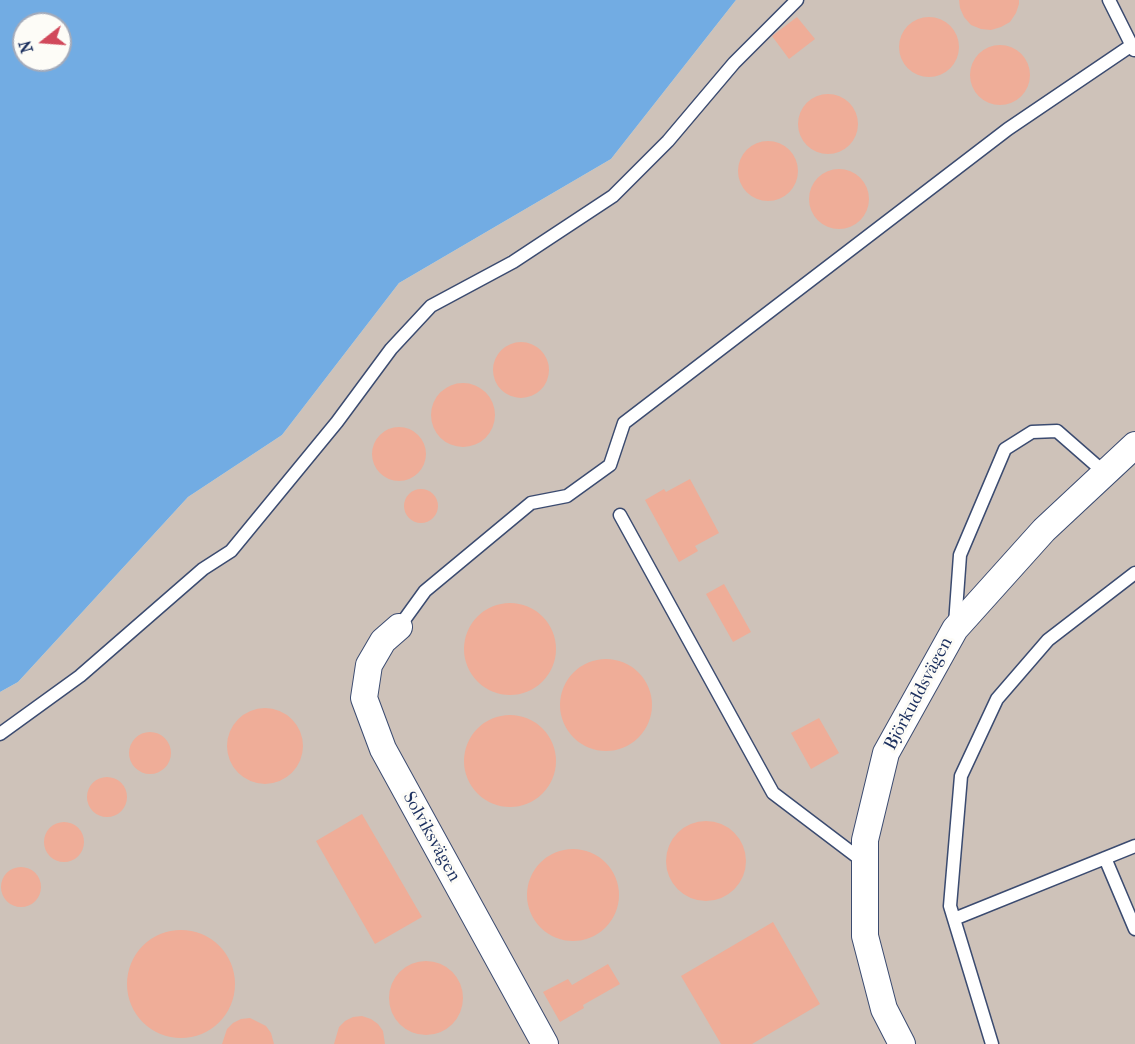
<!DOCTYPE html>
<html>
<head>
<meta charset="utf-8">
<style>
  body { margin:0 }
  #map { position:relative; width:1135px; height:1044px; overflow:hidden; background:#f2ead4; font-family:"IM FELL French Canon",serif }
  canvas { display:block }
  .north { position:absolute; left:12px; top:12px; width:60px; height:60px; box-sizing:border-box; background:#fdfcf7; border:2px solid #a3aaba; border-radius:50%; rotate:253deg; font-size:16px; font-weight:700; line-height:24px; text-align:center; color:#1b2f5e }
  .north::after { content:''; display:block; margin:auto; width:21px; height:27px; background:#d1495b; clip-path:polygon(50% 0,100% 100%,50% 72%,0 100%) }
</style>
</head>
<body>
<div id="map">
<canvas width="1135" height="1044"></canvas>
<div class="north">N</div>
</div>
<script>
const c = document.querySelector('canvas').getContext('2d');
c.lineJoin = 'round';
function fill(path, color) { c.fillStyle = color; c.fill(path, 'evenodd'); }
function strokePath(path, color, width, dash) { c.strokeStyle = color; c.lineWidth = width; c.lineCap = dash ? 'butt' : 'round'; c.setLineDash(dash || []); c.stroke(path); }
function label(font, color, halo, rows, align = 'center') {
  c.font = font + ' "IM FELL French Canon",serif'; c.lineWidth = 6; c.setLineDash([]); c.textBaseline = 'middle'; c.strokeStyle = halo; c.fillStyle = color; for (const [text, x, y, turn = 0] of rows) {
    c.save(); c.translate(x, y); c.rotate((+turn || 0) * Math.PI / 180); c.textAlign = isNaN(turn) ? turn : align; if (halo) c.strokeText(text, 0, 0); c.fillText(text, 0, 0); c.restore();
  }
}
fill(new Path2D(`
  M 736,0 L 1135,0 L 1135,1044 L 0,1044 L 0,692 L 18,682 L 188,497 L 282,435 L 399,283 L 611,159 Z`), '#cec2b9');
fill(new Path2D(`
  M 0,0 L 736,0 L 611,159 L 399,283 L 282,435 L 188,497 L 18,682 L 0,692 ZM 24,24 L 60,24 L 60,60 L 24,60 Z`), '#72ace3');
fill(new Path2D(`
  M 959,0 L 1019,0 L 1019,4 L 1016,13 L 1010,22 L 1001,27 L 991,30 L 981,29 L 971,25 L 964,17 L 960,8 Z
  M 797,17 L 815,39 L 789,59 L 772,36 Z
  M899 47a30 30 0 1 1 60 0a30 30 0 1 1-60 0Z
  M970 75a30 30 0 1 1 60 0a30 30 0 1 1-60 0Z
  M798 124a30 30 0 1 1 60 0a30 30 0 1 1-60 0Z
  M738 171a30 30 0 1 1 60 0a30 30 0 1 1-60 0Z
  M809 199a30 30 0 1 1 60 0a30 30 0 1 1-60 0Z
  M493 370a28 28 0 1 1 56 0a28 28 0 1 1-56 0Z
  M431 415a32 32 0 1 1 64 0a32 32 0 1 1-64 0Z
  M372 454a27 27 0 1 1 54 0a27 27 0 1 1-54 0Z
  M 690,479 L 719,533 L 695,546 L 698,551 L 679,562 L 645,500 L 664,489 L 666,492 Z
  M404 506a17 17 0 1 1 34 0a17 17 0 1 1-34 0Z
  M 724,584 L 751,632 L 733,642 L 706,594 Z
  M464 649a46 46 0 1 1 92 0a46 46 0 1 1-92 0Z
  M560 705a46 46 0 1 1 92 0a46 46 0 1 1-92 0Z
  M227 746a38 38 0 1 1 76 0a38 38 0 1 1-76 0Z
  M464 761a46 46 0 1 1 92 0a46 46 0 1 1-92 0Z
  M 819,718 L 839,753 L 811,769 L 791,733 Z
  M129 753a21 21 0 1 1 42 0a21 21 0 1 1-42 0Z
  M87 797a20 20 0 1 1 40 0a20 20 0 1 1-40 0Z
  M 362,814 L 422,917 L 375,944 L 316,841 Z
  M666 861a40 40 0 1 1 80 0a40 40 0 1 1-80 0Z
  M44 842a20 20 0 1 1 40 0a20 20 0 1 1-40 0Z
  M527 895a46 46 0 1 1 92 0a46 46 0 1 1-92 0Z
  M1 887a20 20 0 1 1 40 0a20 20 0 1 1-40 0Z
  M 773,922 L 820,1004 L 752,1044 L 721,1044 L 681,976 Z
  M127 984a54 54 0 1 1 108 0a54 54 0 1 1-108 0Z
  M389 998a37 37 0 1 1 74 0a37 37 0 1 1-74 0Z
  M 608,964 L 620,984 L 583,1005 L 584,1008 L 560,1022 L 543,992 L 568,979 L 572,985 Z
  M 362,1016 L 371,1019 L 378,1024 L 383,1031 L 385,1044 L 334,1044 L 339,1027 L 345,1021 L 353,1017 Z
  M 250,1018 L 266,1026 L 271,1033 L 274,1044 L 222,1044 L 227,1029 L 233,1023 L 241,1019 Z`), '#efad98');
const service = new Path2D(`
  M 1109,0 L 1134,50
  M 620,515 L 773,793 L 864,862
  M 955,624 L 960,555 L 1005,449 L 1032,432 L 1057,431 L 1105,473
  M 399,627 L 425,591 L 531,503 L 567,496 L 610,465 L 624,423 L 1008,129 L 1132,45
  M 0,734 L 80,676 L 203,569 L 231,551 L 337,422 L 391,349 L 431,306 L 513,262 L 613,196 L 668,141 L 734,63 L 797,0
  M 1105,858 L 1135,929
  M 954,919 L 1135,846
  M 992,1044 L 950,906 L 961,776 L 997,699 L 1048,640 L 1135,573`);
const minor = new Path2D(`
  M 399,627 L 383,641 L 369,665 L 364,698 L 383,749 L 545,1044
  M 902,1044 L 884,1009 L 865,936 L 865,840 L 886,753 L 955,629 L 1044,530 L 1135,445`);
strokePath(service, '#3b4b70', 15);
strokePath(minor, '#3b4b70', 28);
strokePath(service, '#fff', 12);
strokePath(minor, '#fff', 26);
label('18px', '#1b2f5e', '#fdfcf7', [
  ["Björkuddsvägen",919,694,-62],
  ["Solviksvägen",431,837,61]
]);
</script>
</body>
</html>
